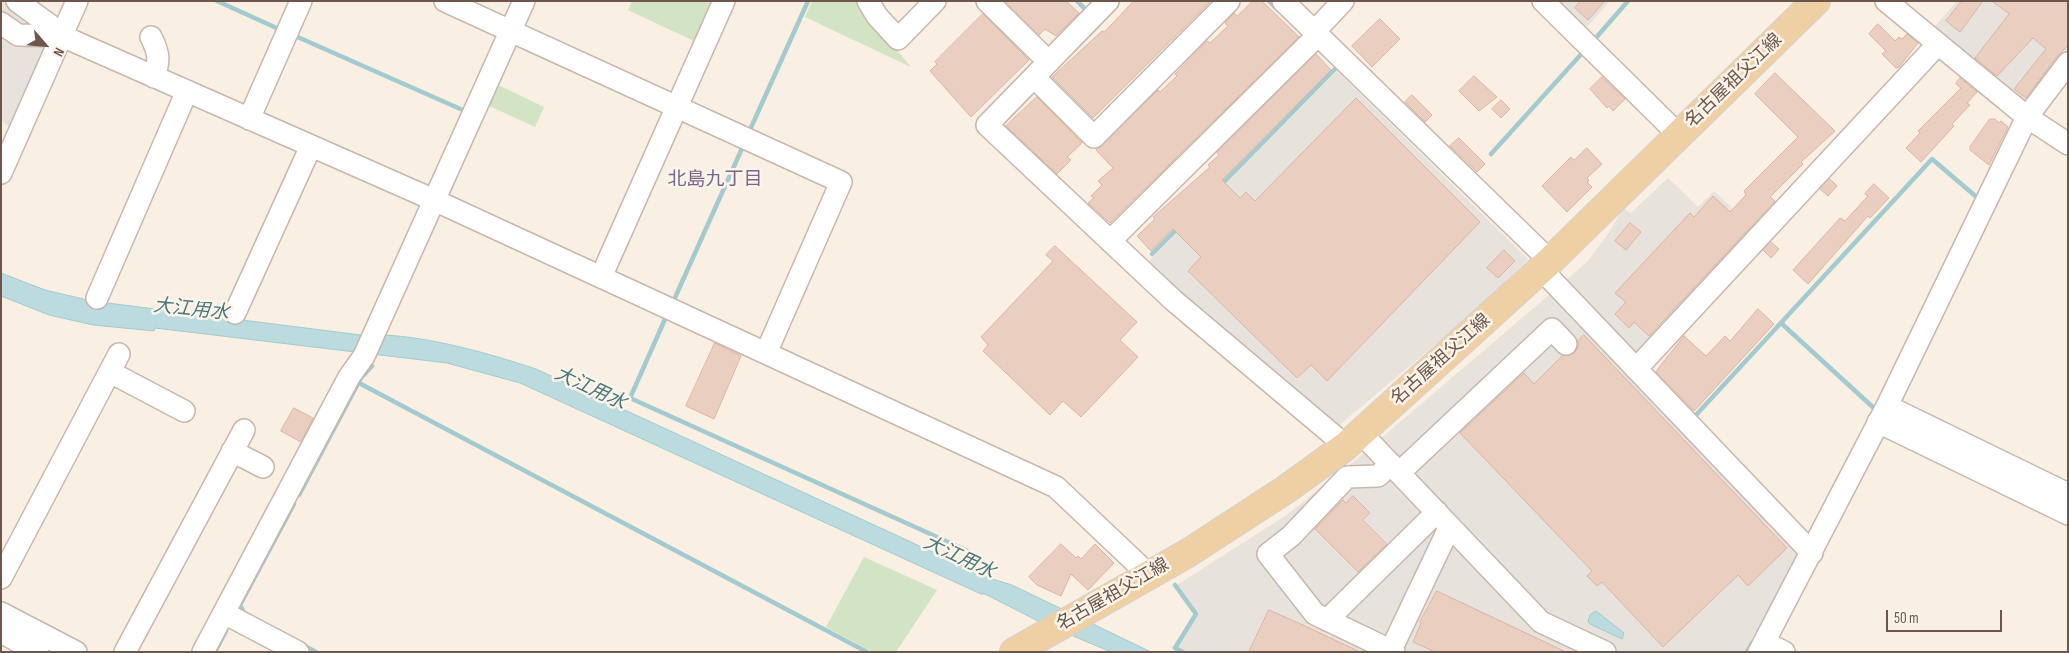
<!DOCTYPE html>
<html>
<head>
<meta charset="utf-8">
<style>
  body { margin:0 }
  #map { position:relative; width:2069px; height:653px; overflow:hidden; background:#f9efe3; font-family:"Sofia Sans Condensed",sans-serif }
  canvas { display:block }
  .frame { position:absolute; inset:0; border:2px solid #6d574d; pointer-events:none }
  .north { position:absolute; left:20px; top:20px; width:50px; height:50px; -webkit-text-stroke:4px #fcf4e9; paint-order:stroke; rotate:117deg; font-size:14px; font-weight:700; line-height:20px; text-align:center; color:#6d574d }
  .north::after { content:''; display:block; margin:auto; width:18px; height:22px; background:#6d574d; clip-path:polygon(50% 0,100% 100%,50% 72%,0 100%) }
  .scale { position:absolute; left:1886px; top:610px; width:116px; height:22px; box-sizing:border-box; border:2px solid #6d574d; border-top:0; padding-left:6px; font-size:15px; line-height:18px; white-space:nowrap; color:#6d574d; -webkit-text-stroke:4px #fcf4e9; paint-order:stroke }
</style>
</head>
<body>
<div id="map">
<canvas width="2069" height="653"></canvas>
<div class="frame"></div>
<div class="north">N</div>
<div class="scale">50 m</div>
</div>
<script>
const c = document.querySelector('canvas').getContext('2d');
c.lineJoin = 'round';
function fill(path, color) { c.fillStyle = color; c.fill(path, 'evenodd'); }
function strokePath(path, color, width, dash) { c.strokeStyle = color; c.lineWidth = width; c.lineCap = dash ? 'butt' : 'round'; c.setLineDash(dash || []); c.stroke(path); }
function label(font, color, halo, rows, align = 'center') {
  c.font = font + ' "Sofia Sans Condensed","Noto Sans JP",sans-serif'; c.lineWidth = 5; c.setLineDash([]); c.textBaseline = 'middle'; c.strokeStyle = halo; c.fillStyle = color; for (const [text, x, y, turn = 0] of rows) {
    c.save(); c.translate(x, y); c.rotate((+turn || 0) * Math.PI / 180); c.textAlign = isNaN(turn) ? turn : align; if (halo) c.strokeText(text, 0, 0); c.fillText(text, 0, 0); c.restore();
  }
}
fill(new Path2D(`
  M 1,1 L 6,1 L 48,31 L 47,44 L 10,127 L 1,121 Z
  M 1551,1 L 1610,1 L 1588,26 L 1578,27 Z
  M 1957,1 L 2068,1 L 2068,53 L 2032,100 L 2021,103 L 1932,30 Z
  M 1337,71 L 1528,259 L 1481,306 L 1337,427 L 1179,295 L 1147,263 Z
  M 1668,178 L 1698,207 L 1714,191 L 1755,230 L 1638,358 L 1562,284 L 1588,261 L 1610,231 L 1623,208 L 1631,213 Z
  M 1550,294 L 1799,556 L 1745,652 L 1188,652 L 1177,647 L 1198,614 L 1177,585 L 1285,516 L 1351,464 Z`), '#e8e2dd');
fill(new Path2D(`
  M 632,1 L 720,1 L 700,44 L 628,10 Z
  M 812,1 L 860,1 L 872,20 L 911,67 L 805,17 Z
  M 494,83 L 544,107 L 535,127 L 485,104 Z
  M 864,557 L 937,590 L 896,652 L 873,652 L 826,627 Z`), '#d2e4c4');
const water = new Path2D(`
  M 1,273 L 45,290 L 92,301 L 361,335 C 415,332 485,352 536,369 L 989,578 L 1012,585 L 1151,652 L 1111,652 L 1038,621 L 985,594 L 981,594 L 520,383 L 447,363 L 155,328 L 154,331 L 93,325 L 49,315 L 1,296 Z
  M 1596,611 L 1624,633 L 1622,639 L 1590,624 L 1588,622 L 1590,615 Z`);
fill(water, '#bbdbdf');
strokePath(water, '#a2cacf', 1);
strokePath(new Path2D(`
  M 217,1 L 281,30
  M 1077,1 L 1087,11
  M 1269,1 L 1278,10
  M 293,35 L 465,111 L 464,114
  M 1594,40 L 1628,1
  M 749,132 L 808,1
  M 1491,154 L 1584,51
  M 1220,186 L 1337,67
  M 1152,254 L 1179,227
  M 673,302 L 744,144
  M 666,317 L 630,398 L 968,551
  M 1781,323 L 1876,410
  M 359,383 L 867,652
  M 1696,415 L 1932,159 L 1980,200
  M 299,495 L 361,378 L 372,366
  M 1175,585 L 1196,614 L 1175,648 L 1183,652
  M 245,615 L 240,605 L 294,504
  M 303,645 L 316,652
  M 215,652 L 226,631
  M 1747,652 L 1752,643`), '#a2cacf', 4.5);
const building = new Path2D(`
  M 1005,1 L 1066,1 L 1079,13 L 1056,36 L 1045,29 L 1039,35 Z
  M 1134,1 L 1211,1 L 1093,118 L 1052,77 L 1102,31 L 1104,32 Z
  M 1253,1 L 1262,1 L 1299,37 L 1110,223 L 1088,203 L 1094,198 L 1091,196 L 1102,185 L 1098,181 L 1113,168 L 1096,150 L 1158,90 L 1160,92 L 1177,76 L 1175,74 L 1207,41 L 1210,43 L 1228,26 L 1225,23 L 1234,13 L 1237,16 Z
  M 1581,1 L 1605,1 L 1588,20 L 1575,8 Z
  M 1962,1 L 1983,1 L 1960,32 L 1946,21 Z
  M 1992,1 L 2068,1 L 2068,46 L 2058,55 L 2026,98 L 2014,89 L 2046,49 L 2033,38 L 1997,76 L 1975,58 L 2009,14 Z
  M 983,14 L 1029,60 L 971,117 L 930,71 L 937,64 L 935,62 Z
  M 1380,19 L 1400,39 L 1372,67 L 1352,46 Z
  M 1878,24 L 1895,41 L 1899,37 L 1902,39 L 1907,34 L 1918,43 L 1899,67 L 1896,68 L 1882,54 L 1886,51 L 1869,34 Z
  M 1316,54 L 1331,70 L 1222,180 L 1240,198 L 1246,192 L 1255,201 L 1356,98 L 1480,222 L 1327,381 L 1311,365 L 1297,378 L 1188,271 L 1201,257 L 1173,229 L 1151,251 L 1137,236 L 1155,219 L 1153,217 L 1210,167 L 1208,165 L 1219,155 L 1217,153 Z
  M 1775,73 L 1835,131 L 1801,162 L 1803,164 L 1770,197 L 1775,201 L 1649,336 L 1634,322 L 1629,328 L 1615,314 L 1626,302 L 1615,293 L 1690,213 L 1694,217 L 1713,196 L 1730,212 L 1746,195 L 1744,191 L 1798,137 L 1755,94 Z
  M 1474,76 L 1497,97 L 1479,111 L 1459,91 Z
  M 1602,77 L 1625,99 L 1613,111 L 1609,106 L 1607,108 L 1590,89 Z
  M 1960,78 L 1977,92 L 1967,103 L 1970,105 L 1952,124 L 1954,126 L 1921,162 L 1906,148 L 1920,133 L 1918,131 L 1961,88 L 1956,84 Z
  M 1412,95 L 1432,115 L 1425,122 L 1405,102 Z
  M 1037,97 L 1082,143 L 1067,157 L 1071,160 L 1057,174 L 1006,126 Z
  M 1501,100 L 1510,109 L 1501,118 L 1492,109 Z
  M 1990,119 L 1995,119 L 1999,123 L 2001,121 L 2008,127 L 1989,165 L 1970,150 L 1970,147 Z
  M 1459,138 L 1485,164 L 1477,172 L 1450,146 Z
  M 1587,148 L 1602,164 L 1587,178 L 1589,181 L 1587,182 L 1592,187 L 1567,212 L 1542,186 L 1571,157 L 1574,160 Z
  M 1830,179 L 1837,186 L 1828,196 L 1820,189 Z
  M 1874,184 L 1889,198 L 1870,218 L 1868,216 L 1808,284 L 1793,270 L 1840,218 L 1845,221 L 1868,196 L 1865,194 Z
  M 1630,223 L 1641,232 L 1626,250 L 1615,241 Z
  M 1771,242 L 1779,249 L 1771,258 L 1763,250 Z
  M 1055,246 L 1137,322 L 1120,340 L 1138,357 L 1081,417 L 1063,401 L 1050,415 L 983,351 L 988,345 L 981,337 L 1053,261 L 1046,255 Z
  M 1504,250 L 1515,261 L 1498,278 L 1487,268 Z
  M 1758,309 L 1774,324 L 1694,411 L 1656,372 L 1660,366 L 1684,336 L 1706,356 L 1725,336 L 1730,341 Z
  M 1584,335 L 1787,548 L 1748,586 L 1738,575 L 1663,647 L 1602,582 L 1597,586 L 1587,576 L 1592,571 L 1460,433 L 1524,373 L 1534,384 L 1562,356 L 1574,353 L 1578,348 L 1578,341 Z
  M 715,343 L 741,356 L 714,419 L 686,406 Z
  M 294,408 L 313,418 L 301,442 L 281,431 Z
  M 1353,496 L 1370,513 L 1363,520 L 1387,544 L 1358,572 L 1315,529 L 1343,500 L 1346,503 Z
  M 1061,544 L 1076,558 L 1078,556 L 1081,559 L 1095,544 L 1114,563 L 1088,590 L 1071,574 L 1061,596 L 1037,585 L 1029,577 Z
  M 1437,591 L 1566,652 L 1435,652 L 1413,642 L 1421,623 L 1420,622 Z
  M 1269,610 L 1305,626 L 1360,652 L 1249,652 Z`);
fill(building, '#eacebf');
strokePath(building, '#dbb5a1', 1);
const minor = new Path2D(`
  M 17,1 L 62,34
  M 445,1 L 841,182 L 766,353
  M 868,1 L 877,16 L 898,39 L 935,1
  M 987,1 L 1049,62
  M 1108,1 L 987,125 L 1173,300 L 1346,446
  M 1283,1 L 1550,261
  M 1543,1 L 1679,135
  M 1886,1 L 2027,117 L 2068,144
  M 1,23 L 18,35 L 62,36 L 434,200 L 1056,487 L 1149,575
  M 1314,32 L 1343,1
  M 151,37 C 159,53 160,60 154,77
  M 1034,77 L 1094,137 L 1229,1
  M 249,119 L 301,1
  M 1,173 L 77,1
  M 1110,241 L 1318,35
  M 1541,269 L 1812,553
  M 601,277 L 724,1
  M 97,298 L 187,91
  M 235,313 L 311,146
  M 1636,369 L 1938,44
  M 110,372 L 184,411
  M 1887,406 L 2068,494
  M 1878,422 L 2068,514
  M 1361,433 L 1541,622 L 1605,652
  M 232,451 L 263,467
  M 1391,464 L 1378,476 L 1347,477 L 1291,536 L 1268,554 L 1315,614 L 1394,652
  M 1399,473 L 1552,329 L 1566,344
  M 1,578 L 119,354
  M 1,613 L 76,652
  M 224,613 L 298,652
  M 1327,620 L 1437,512
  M 1,632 L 38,652
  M 1764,642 L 1784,652
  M 1391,650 L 1450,526
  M 125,652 L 244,430
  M 203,652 L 349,377 L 364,356 L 524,1
  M 1759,652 L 1887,406 L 2027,117 L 2068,63`);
const major = new Path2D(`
  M 1014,652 L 1188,553 L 1285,490 L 1346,446 L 1550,261 L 1816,1`);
strokePath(minor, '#c8b7ac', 24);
strokePath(major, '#d6d0cd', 30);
strokePath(minor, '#fff', 21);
strokePath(major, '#efd0a4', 28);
label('18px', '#6d574d', '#fcf4e9', [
  ["名古屋祖父江線",1734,81,-44],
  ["名古屋祖父江線",1441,360,-42],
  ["名古屋祖父江線",1113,595,-30]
]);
label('19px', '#7b658a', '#fcf4e9', [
  ["北島九丁目",715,180]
]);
label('italic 19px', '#4a777e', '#fcf4e9', [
  ["大江用水",191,310,6],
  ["大江用水",590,389,25],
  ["大江用水",959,558,25]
]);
</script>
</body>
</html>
